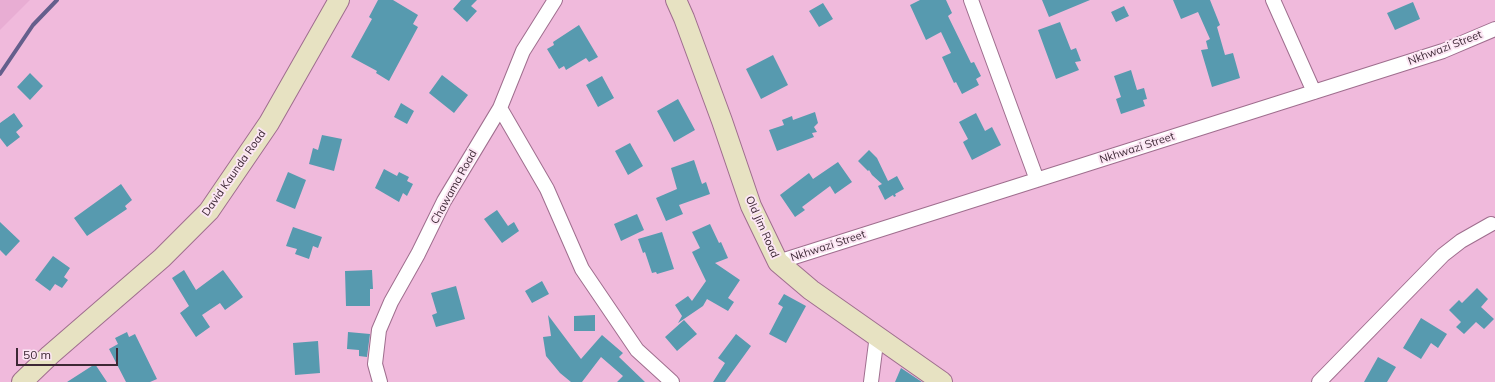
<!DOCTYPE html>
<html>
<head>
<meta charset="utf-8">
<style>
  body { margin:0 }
  #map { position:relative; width:1495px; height:382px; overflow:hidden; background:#f0badc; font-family:Mulish,sans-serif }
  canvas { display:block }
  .scale { position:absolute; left:16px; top:348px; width:102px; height:18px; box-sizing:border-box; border:2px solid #3d2835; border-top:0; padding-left:5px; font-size:12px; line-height:14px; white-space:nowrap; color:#3d2835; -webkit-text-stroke:3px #fce6f4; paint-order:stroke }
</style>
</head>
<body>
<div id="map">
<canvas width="1495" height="382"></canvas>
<div class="scale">50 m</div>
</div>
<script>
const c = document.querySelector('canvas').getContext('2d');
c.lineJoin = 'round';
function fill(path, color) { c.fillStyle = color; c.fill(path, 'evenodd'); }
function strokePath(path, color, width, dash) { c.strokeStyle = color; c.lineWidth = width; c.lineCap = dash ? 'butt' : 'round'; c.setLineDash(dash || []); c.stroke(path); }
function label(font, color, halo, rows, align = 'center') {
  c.font = font + ' Mulish,sans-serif'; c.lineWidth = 4; c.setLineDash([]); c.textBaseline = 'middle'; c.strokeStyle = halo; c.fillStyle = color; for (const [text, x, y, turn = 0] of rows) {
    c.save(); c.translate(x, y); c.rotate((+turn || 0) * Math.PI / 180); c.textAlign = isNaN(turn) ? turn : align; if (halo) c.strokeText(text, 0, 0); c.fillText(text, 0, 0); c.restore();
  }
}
fill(new Path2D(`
  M 0,0 L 30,0 L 0,30 Z`), '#e8add3');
strokePath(new Path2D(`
  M 0,74 L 33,25 L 57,0`), '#645f8c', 4);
fill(new Path2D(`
  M 378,0 L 393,0 L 418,15 L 413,24 L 418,27 L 389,81 L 376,73 L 377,71 L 351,57 L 372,19 L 369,17 Z
  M 461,0 L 477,0 L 471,6 L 477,11 L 467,22 L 453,9 Z
  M 920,0 L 946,0 L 952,13 L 948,16 L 971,63 L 974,62 L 981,76 L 976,79 L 979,85 L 962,94 L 956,82 L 954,83 L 942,57 L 951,53 L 941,32 L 926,40 L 910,5 Z
  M 1042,0 L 1090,0 L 1049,17 Z
  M 1173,0 L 1210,0 L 1220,25 L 1217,27 L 1225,55 L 1233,53 L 1240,78 L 1212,87 L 1201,50 L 1208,49 L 1206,41 L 1210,39 L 1198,12 L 1181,19 Z
  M 1413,2 L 1420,19 L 1395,30 L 1387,13 Z
  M 823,3 L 833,19 L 819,27 L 809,11 Z
  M 1124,6 L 1129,16 L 1116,22 L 1111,12 Z
  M 1060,22 L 1071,50 L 1076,48 L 1081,61 L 1075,62 L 1079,70 L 1056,79 L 1038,30 Z
  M 579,25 L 598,57 L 589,62 L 586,58 L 566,70 L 564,66 L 559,69 L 547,49 L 554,45 L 553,42 Z
  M 773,55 L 788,85 L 761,99 L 746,69 Z
  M 1131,70 L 1137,90 L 1144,88 L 1147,99 L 1143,100 L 1145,106 L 1121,114 L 1116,99 L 1121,97 L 1114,76 Z
  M 30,73 L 43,86 L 30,100 L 17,87 Z
  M 442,75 L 468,95 L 454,113 L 429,93 Z
  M 602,76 L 614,98 L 598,107 L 586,85 Z
  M 678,99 L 695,130 L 674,142 L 657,111 Z
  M 401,103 L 414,111 L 407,124 L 394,117 Z
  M 815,112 L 818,123 L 814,127 L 817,132 L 812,133 L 814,137 L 777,151 L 769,130 L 784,125 L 782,120 L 792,116 L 793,120 Z
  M 14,113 L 23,126 L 16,132 L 20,137 L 7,147 L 0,138 L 0,123 Z
  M 976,113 L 985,131 L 992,127 L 1001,145 L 972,160 L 963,142 L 968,139 L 959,122 Z
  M 322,135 L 342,139 L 334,171 L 309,164 L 313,148 L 318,150 Z
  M 630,143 L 643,166 L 628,175 L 615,151 Z
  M 869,150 L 877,158 L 888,181 L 897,176 L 904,189 L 895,194 L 896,196 L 894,197 L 893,195 L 885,200 L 878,186 L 882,184 L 872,175 L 869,170 L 868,171 L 858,161 Z
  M 694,160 L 702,184 L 706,182 L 710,194 L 679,205 L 683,214 L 666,221 L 656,198 L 677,189 L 671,168 Z
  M 838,162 L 852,182 L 835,194 L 830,186 L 802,207 L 805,210 L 795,217 L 780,195 L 809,173 L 813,179 Z
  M 384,169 L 397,176 L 399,172 L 409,177 L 407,181 L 413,184 L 407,196 L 403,193 L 399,202 L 375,188 Z
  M 288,172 L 306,180 L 295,209 L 276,201 Z
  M 121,184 L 132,200 L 125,206 L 127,209 L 87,236 L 74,218 Z
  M 497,210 L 508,226 L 514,222 L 519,231 L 502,243 L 484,219 Z
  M 637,214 L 644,230 L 621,241 L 614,224 Z
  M 0,222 L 20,241 L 6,256 L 0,250 Z
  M 710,224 L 719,243 L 721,242 L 728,258 L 715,263 L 740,280 L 728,298 L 734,302 L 728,311 L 707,299 L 703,306 L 678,323 L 682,316 L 675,305 L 688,296 L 692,301 L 706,281 L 692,252 L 700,248 L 692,232 Z
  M 293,227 L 322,237 L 318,248 L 313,246 L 309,259 L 295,254 L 297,249 L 286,246 Z
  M 662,232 L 674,269 L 657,274 L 656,272 L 652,273 L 645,252 L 643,253 L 638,239 Z
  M 53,256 L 70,268 L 64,277 L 68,280 L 62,288 L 55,284 L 50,291 L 35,280 Z
  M 184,270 L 196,290 L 223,270 L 243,297 L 225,310 L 220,303 L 202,315 L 210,327 L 196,337 L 180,313 L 189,306 L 172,278 Z
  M 372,270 L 373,289 L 370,289 L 370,306 L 346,306 L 345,271 Z
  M 542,281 L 549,294 L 532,303 L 525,291 Z
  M 456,286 L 465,319 L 436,327 L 432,315 L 437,313 L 431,293 Z
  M 1477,288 L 1488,299 L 1481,307 L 1494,319 L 1484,329 L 1476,322 L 1464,334 L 1456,327 L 1461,322 L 1449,310 L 1459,300 L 1462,303 Z
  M 784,294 L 806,306 L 786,343 L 769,334 L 783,307 L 778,304 Z
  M 548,315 L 581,359 L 602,335 L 623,353 L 619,357 L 645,382 L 617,382 L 623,376 L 601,357 L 582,382 L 571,382 L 560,373 L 546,356 L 543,337 L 551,336 Z
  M 595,315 L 595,331 L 574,331 L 574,316 Z
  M 1421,318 L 1447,334 L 1438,348 L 1431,343 L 1421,359 L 1403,348 Z
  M 684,320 L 697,334 L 677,351 L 665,337 Z
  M 127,332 L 129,337 L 135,334 L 157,379 L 150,382 L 126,382 L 109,349 L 118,344 L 115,338 Z
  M 348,332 L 370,334 L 367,357 L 359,356 L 359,350 L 347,349 Z
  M 736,334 L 751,346 L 725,382 L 713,382 L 725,363 L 718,358 Z
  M 318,341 L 320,373 L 295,375 L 293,343 Z
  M 1378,357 L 1396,367 L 1387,382 L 1364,382 Z
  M 95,364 L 107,382 L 67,382 Z
  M 901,368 L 922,382 L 895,382 Z`), '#579aaf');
const street = new Path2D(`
  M 971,0 L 1037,180
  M 1273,0 L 1314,92
  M 500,108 L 547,189 L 582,269 L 637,350 L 672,382
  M 778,262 L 1443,51 L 1495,29
  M 380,382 L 375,364 L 379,330 L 391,302 L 418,254 L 444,201 L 500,108 L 523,51 L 555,0
  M 871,382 L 877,335
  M 1319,382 L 1443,255 L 1461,241 L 1491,224`);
const secondary = new Path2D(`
  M 676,0 L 684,18 L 722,121 L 751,206 L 778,262 L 811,290 L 942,382
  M 22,382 L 50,355 L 162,258 L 209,211 L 269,123 L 339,0`);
strokePath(street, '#9f6e8e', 16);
strokePath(secondary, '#9f6e8e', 22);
strokePath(street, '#fff', 14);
strokePath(secondary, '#e7e2c2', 20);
label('11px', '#3d2835', '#fce6f4', [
  ["Nkhwazi Street",1445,48,-21],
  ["Nkhwazi Street",1137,148,-18],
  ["David Kaunda Road",234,173,-55],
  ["Chawama Road",454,187,-61],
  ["Old Jim Road",762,227,66],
  ["Nkhwazi Street",828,246,-18]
]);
</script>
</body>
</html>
